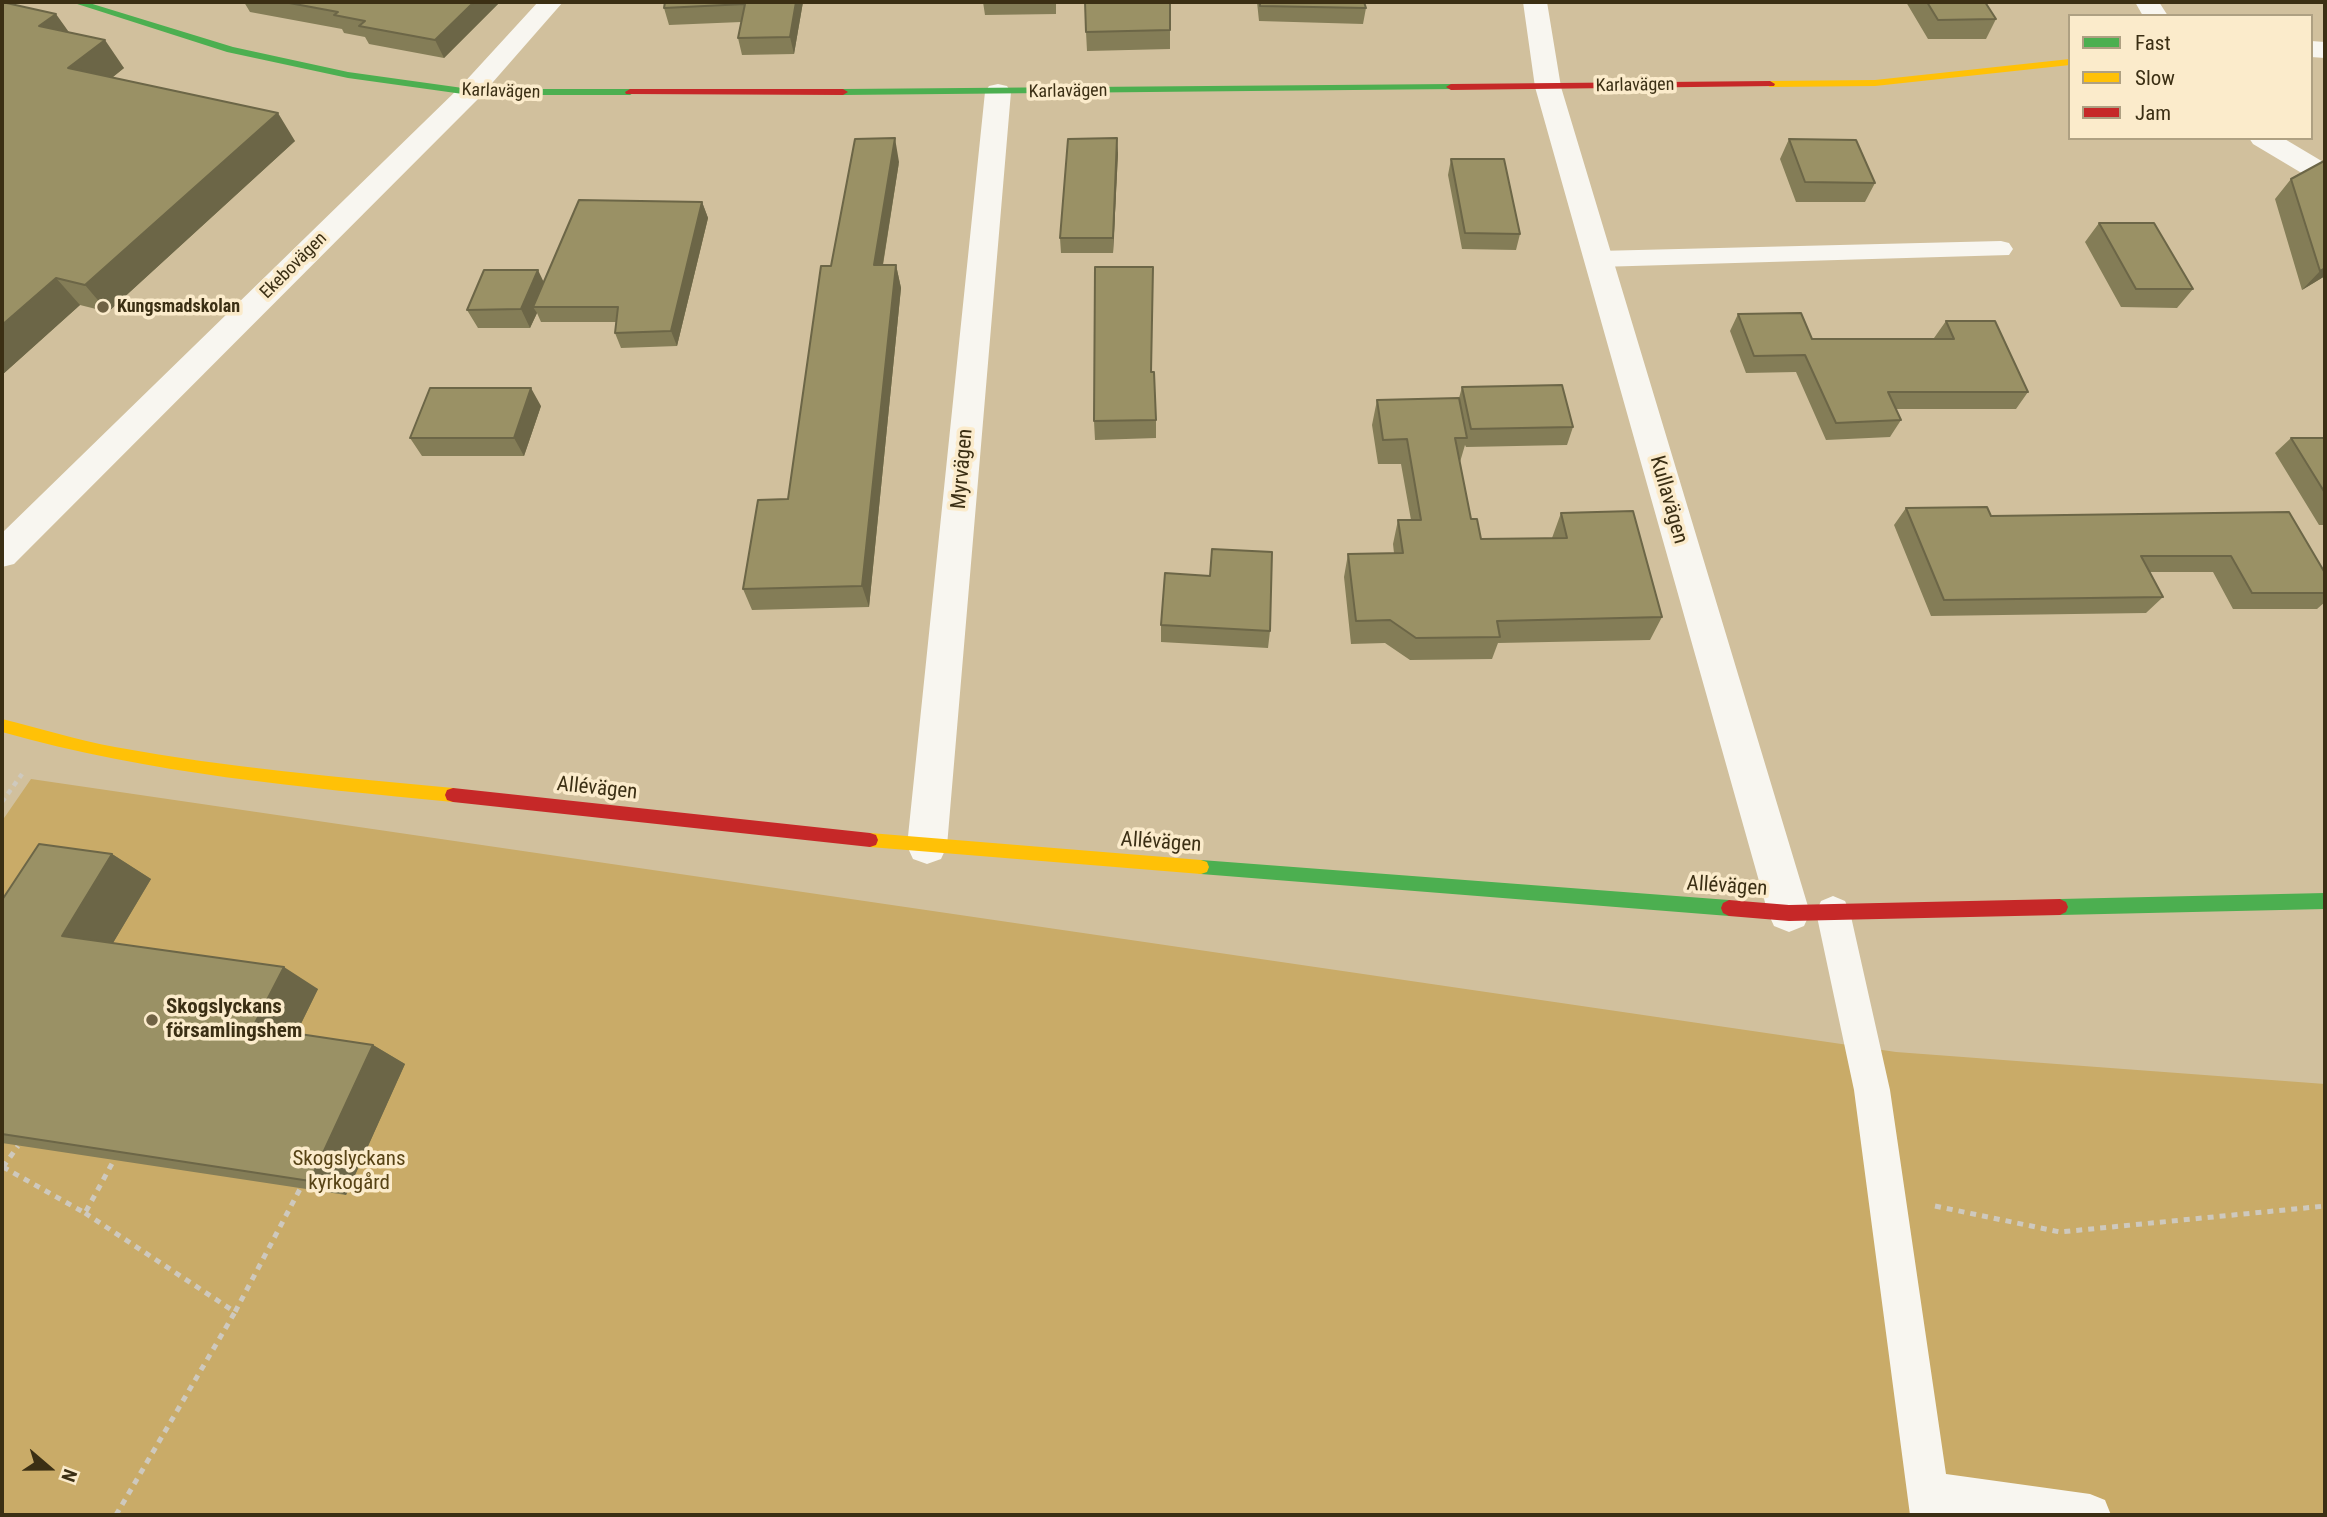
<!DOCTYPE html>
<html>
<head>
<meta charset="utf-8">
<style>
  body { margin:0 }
  #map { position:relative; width:2327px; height:1517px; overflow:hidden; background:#d1c09d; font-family:"Roboto Condensed",sans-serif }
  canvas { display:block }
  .frame { position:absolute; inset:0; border:4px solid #3b2f14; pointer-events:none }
  .legend { position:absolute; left:2068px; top:14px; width:245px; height:126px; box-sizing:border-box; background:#fbebcb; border:2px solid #aea082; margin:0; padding:9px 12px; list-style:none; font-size:21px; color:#3b2f14 }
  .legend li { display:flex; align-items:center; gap:14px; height:35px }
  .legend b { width:35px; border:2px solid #aea082 }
  .north { position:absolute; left:14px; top:1433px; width:70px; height:70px; -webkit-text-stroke:5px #fbebcb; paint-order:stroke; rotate:110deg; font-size:19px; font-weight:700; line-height:28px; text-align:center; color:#3b2f14 }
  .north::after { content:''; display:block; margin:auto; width:24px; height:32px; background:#3b2f14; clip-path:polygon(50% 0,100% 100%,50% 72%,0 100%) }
</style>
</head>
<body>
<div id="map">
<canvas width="2327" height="1517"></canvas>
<div class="frame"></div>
<ul class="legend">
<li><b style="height:9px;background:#4caf50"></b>Fast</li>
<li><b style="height:9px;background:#ffc107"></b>Slow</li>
<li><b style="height:9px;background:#c62828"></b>Jam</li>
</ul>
<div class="north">N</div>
</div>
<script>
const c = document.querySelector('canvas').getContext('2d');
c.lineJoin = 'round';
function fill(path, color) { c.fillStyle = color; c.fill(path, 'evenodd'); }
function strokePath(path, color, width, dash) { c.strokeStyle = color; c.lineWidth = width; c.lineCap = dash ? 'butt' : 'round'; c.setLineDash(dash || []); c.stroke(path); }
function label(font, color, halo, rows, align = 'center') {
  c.font = font + ' "Roboto Condensed",sans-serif'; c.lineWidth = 7; c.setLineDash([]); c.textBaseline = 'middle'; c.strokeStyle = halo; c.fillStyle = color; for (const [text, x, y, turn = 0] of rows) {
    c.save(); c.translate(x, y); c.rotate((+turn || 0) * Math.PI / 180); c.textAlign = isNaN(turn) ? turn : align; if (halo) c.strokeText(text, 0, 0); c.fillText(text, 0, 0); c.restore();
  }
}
fill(new Path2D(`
  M 31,779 L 1896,1052 L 2325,1084 L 2325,1515 L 2,1515 L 2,821 Z`), '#c9ab68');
strokePath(new Path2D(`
  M 2,802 L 22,774`), '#cec9be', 4.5, [5, 5]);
strokePath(new Path2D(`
  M 3,1167 L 85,1213 L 114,1160
  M 3,1167 L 18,1146
  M 1935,1206 L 2060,1232 L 2325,1206
  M 85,1213 L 235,1312 L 300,1189
  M 116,1515 L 235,1312`), '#cec9be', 5, [6, 6]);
fill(new Path2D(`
  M 2001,241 L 2009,243 L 2013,249 L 2009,255 L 1598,267 L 1589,265 L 1586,259 L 1589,253 L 1598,251 Z
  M 1833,896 L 1845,901 L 1850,912 L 1890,1090 L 1946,1474 L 2090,1494 L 2105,1500 L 2111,1515 L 1910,1515 L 1854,1090 L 1816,912 L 1821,901 Z`), '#f8f6f0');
fill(new Path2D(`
  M 538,2 L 563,2 L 479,98 L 14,564 L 2,567 L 2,533 L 461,86 Z
  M 1523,2 L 1547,2 L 1561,87 L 1810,913 L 1804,926 L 1789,932 L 1774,926 L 1768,913 L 1535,87 Z
  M 2135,2 L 2159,2 L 2168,16 L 2143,16 Z
  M 2311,41 L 2325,42 L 2325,58 L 2311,57 Z
  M 998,84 L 1007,86 L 1011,92 L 947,846 L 941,859 L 927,864 L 913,859 L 907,846 L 985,92 L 989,86 Z
  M 2249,138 L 2283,138 L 2325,163 L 2325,184 L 2315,181 L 2253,144 Z`), '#f8f6f0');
fill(new Path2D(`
  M 71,2 L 86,2 L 233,47 L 348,72 L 470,89 L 630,89 L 635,92 L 630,95 L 470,95 L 348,78 L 227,52 Z
  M 1451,84 L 1456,87 L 1455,89 L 843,95 L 838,92 L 843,89 Z
  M 1201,860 L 1729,900 L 1735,903 L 1737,908 L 1735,913 L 1729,916 L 1201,874 L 1195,872 L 1193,867 L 1195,862 Z
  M 2325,893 L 2325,909 L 2060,915 L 2054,912 L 2052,907 L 2054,902 L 2060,899 Z`), '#4caf50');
fill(new Path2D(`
  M 2070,59 L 2070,65 L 1875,86 L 1770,87 L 1765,84 L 1770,81 L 1875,80 Z
  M 2,719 C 39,728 77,740 115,747 C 227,768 340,777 453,788 L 459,790 L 461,795 L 459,800 L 453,802 C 301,787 150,774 2,732 Z
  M 870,833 L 1201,860 L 1207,862 L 1209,867 L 1207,872 L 1201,874 L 870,847 L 864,845 L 862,840 L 864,835 Z`), '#ffc107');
fill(new Path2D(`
  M 1770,81 L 1775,84 L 1774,86 L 1451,90 L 1446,87 L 1451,84 Z
  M 630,89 L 843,89 L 848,92 L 843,95 L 626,94 L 625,92 Z
  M 453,788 L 870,833 L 876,835 L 878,840 L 876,845 L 870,847 L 453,802 L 447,800 L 445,795 L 447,790 Z
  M 2060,899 L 2066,902 L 2068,907 L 2066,912 L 2060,915 L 1789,921 L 1729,916 L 1723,913 L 1721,908 L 1723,903 L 1729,900 L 1789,905 Z`), '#c62828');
fill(new Path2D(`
  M 2,2 L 70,33 L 124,68 L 113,77 L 295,141 L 108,312 L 80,305 L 2,375 Z
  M 244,2 L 500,2 L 444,58 L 369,44 L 365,37 L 344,33 L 342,29 L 250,12 Z
  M 665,2 L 814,2 L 803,2 L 794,54 L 742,55 L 738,38 L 741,22 L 669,25 L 664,8 Z
  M 983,2 L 1056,2 L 1056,14 L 985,15 Z
  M 1170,2 L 1170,49 L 1087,51 L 1086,32 Z
  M 1257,2 L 1364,2 L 1366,8 L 1363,24 L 1259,21 Z
  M 1906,2 L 1985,2 L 1996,19 L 1986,39 L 1928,39 Z
  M 1789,139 L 1875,183 L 1865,202 L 1796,202 L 1780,159 Z
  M 1118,153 L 1113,253 L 1061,253 L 1060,238 Z
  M 1451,159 L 1520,234 L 1516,250 L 1462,249 L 1448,175 Z
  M 899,162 L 883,265 L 896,265 L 901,288 L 869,607 L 752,610 L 743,589 L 788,499 Z
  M 2291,179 L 2325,276 L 2302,290 L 2275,199 Z
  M 702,202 L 708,218 L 677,346 L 621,348 L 615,333 L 616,322 L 541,322 L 537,313 L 530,328 L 478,328 L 467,310 L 544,282 Z
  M 2099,223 L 2193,289 L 2177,308 L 2121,307 L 2085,242 Z
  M 1738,314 L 1812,339 L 1935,339 L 1934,338 L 1946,321 L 2028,392 L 2016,409 L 1895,409 L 1901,420 L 1890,437 L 1826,440 L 1796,372 L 1746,373 L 1730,331 Z
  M 1152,372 L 1156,420 L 1156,438 L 1095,440 L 1094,421 Z
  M 1462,387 L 1573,427 L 1567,445 L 1466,447 L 1465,445 L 1460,462 L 1471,519 L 1481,539 L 1552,538 L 1561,513 L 1662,617 L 1650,640 L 1498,643 L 1492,659 L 1410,660 L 1385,643 L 1351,644 L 1344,577 L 1348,554 L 1394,553 L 1393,544 L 1398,520 L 1411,520 L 1401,464 L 1378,464 L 1372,425 L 1377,400 L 1459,398 Z
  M 541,406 L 524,456 L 422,456 L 410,438 Z
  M 2291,438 L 2325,438 L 2325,525 L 2319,525 L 2275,453 Z
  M 1906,508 L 1991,516 L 2289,512 L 2325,573 L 2325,602 L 2317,609 L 2233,609 L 2213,572 L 2150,572 L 2163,597 L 2146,613 L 1931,616 L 1894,525 Z
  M 1210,576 L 1270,631 L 1268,648 L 1161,642 L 1161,625 Z
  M 112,854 L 151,879 L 113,943 L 318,989 L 296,1034 L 373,1045 L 405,1064 L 346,1195 L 2,1143 L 2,900 Z`), '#847d57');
fill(new Path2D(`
  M 474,2 L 500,2 L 444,58 L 435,40 Z
  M 796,2 L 803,2 L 794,54 L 790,37 Z
  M 56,14 L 76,42 L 39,26 Z
  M 105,40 L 124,68 L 89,96 L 68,68 Z
  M 278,113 L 295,141 L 108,312 L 85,285 Z
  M 895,138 L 899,162 L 879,288 L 874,265 Z
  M 1117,138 L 1118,153 L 1113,253 L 1113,238 Z
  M 702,202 L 708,218 L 677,346 L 671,331 Z
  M 896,265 L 901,288 L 869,607 L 862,586 Z
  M 2325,268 L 2325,276 L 2302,290 L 2320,271 Z
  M 538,270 L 547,289 L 533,307 L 537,313 L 530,328 L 521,309 Z
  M 56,278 L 80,305 L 2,375 L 2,325 Z
  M 531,388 L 541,406 L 524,456 L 514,438 Z
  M 112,854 L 151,879 L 104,958 L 62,936 Z
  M 284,967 L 318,989 L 289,1048 L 253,1027 Z
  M 373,1045 L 405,1064 L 346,1195 L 310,1181 Z`), '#6c6647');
const building = new Path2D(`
  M 2,2 L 56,14 L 39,26 L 105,40 L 68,68 L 278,113 L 85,285 L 56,278 L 2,325 Z
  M 284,2 L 474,2 L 435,40 L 359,26 L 365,21 L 334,15 L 338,12 Z
  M 665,2 L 796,2 L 790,37 L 738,38 L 745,4 L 664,8 Z
  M 1085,2 L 1170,2 L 1170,30 L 1086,32 Z
  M 1260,2 L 1364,2 L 1366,8 L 1260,6 Z
  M 1927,2 L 1985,2 L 1996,19 L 1938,20 Z
  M 895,138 L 874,265 L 896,265 L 862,586 L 743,589 L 758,500 L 788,499 L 821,266 L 831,266 L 855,139 Z
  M 1117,138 L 1113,238 L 1060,238 L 1068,139 Z
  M 1789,139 L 1856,140 L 1875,183 L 1805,182 Z
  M 1451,159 L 1504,159 L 1520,234 L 1465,233 Z
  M 2324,161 L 2325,162 L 2325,268 L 2320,271 L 2291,179 Z
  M 579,200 L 702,202 L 671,331 L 615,333 L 618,307 L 533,307 Z
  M 2099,223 L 2154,223 L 2193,289 L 2136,289 Z
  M 1095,267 L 1153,267 L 1151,372 L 1154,372 L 1156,420 L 1094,421 Z
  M 484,270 L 538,270 L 521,309 L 467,310 Z
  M 1801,313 L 1812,339 L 1954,339 L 1946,321 L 1995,321 L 2028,392 L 1888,392 L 1901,420 L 1836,423 L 1805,355 L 1754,356 L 1738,314 Z
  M 1562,385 L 1573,427 L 1471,429 L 1462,387 Z
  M 430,388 L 531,388 L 514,438 L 410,438 Z
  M 1459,398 L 1467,438 L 1455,438 L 1471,519 L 1477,519 L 1481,539 L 1567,538 L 1561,513 L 1633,511 L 1662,617 L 1497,621 L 1500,637 L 1416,638 L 1390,620 L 1356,621 L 1348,554 L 1403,553 L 1398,520 L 1421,520 L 1407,439 L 1383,440 L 1377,400 Z
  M 2291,438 L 2325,438 L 2325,493 Z
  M 1987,507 L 1991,516 L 2289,512 L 2325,573 L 2325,593 L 2252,593 L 2231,556 L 2141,556 L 2163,597 L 1944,600 L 1906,508 Z
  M 1212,549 L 1272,552 L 1270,631 L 1161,625 L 1165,573 L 1210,576 Z
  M 39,844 L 112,854 L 62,936 L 284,967 L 253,1027 L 373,1045 L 310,1181 L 2,1134 L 2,900 Z`);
fill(building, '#9a9165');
strokePath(building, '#6c6647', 2);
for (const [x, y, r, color] of [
  [103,307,7,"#706244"],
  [152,1020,7,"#706244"]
]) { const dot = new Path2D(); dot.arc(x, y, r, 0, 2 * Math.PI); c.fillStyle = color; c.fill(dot); strokePath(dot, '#fbebcb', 2.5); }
label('18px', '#3b2f14', '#fbebcb', [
  ["Karlavägen",1635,86,-1],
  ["Karlavägen",501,92,2],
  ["Karlavägen",1068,92,-1],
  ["Ekebovägen",294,266,-45]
]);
label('bold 18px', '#3b2f14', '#fbebcb', [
  ["Kungsmadskolan",117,307]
], 'left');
label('21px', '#3b2f14', '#fbebcb', [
  ["Myrvägen",963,469,-85],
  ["Kullavägen",1668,500,74],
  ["Allévägen",597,789,6],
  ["Allévägen",1161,843,4],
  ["Allévägen",1727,887,4]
]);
label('bold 21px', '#3b2f14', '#fbebcb', [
  ["Skogslyckans",166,1008],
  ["församlingshem",166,1032]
], 'left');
label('21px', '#574315', '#fbebcb', [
  ["Skogslyckans",349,1160],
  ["kyrkogård",349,1184]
]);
</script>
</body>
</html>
